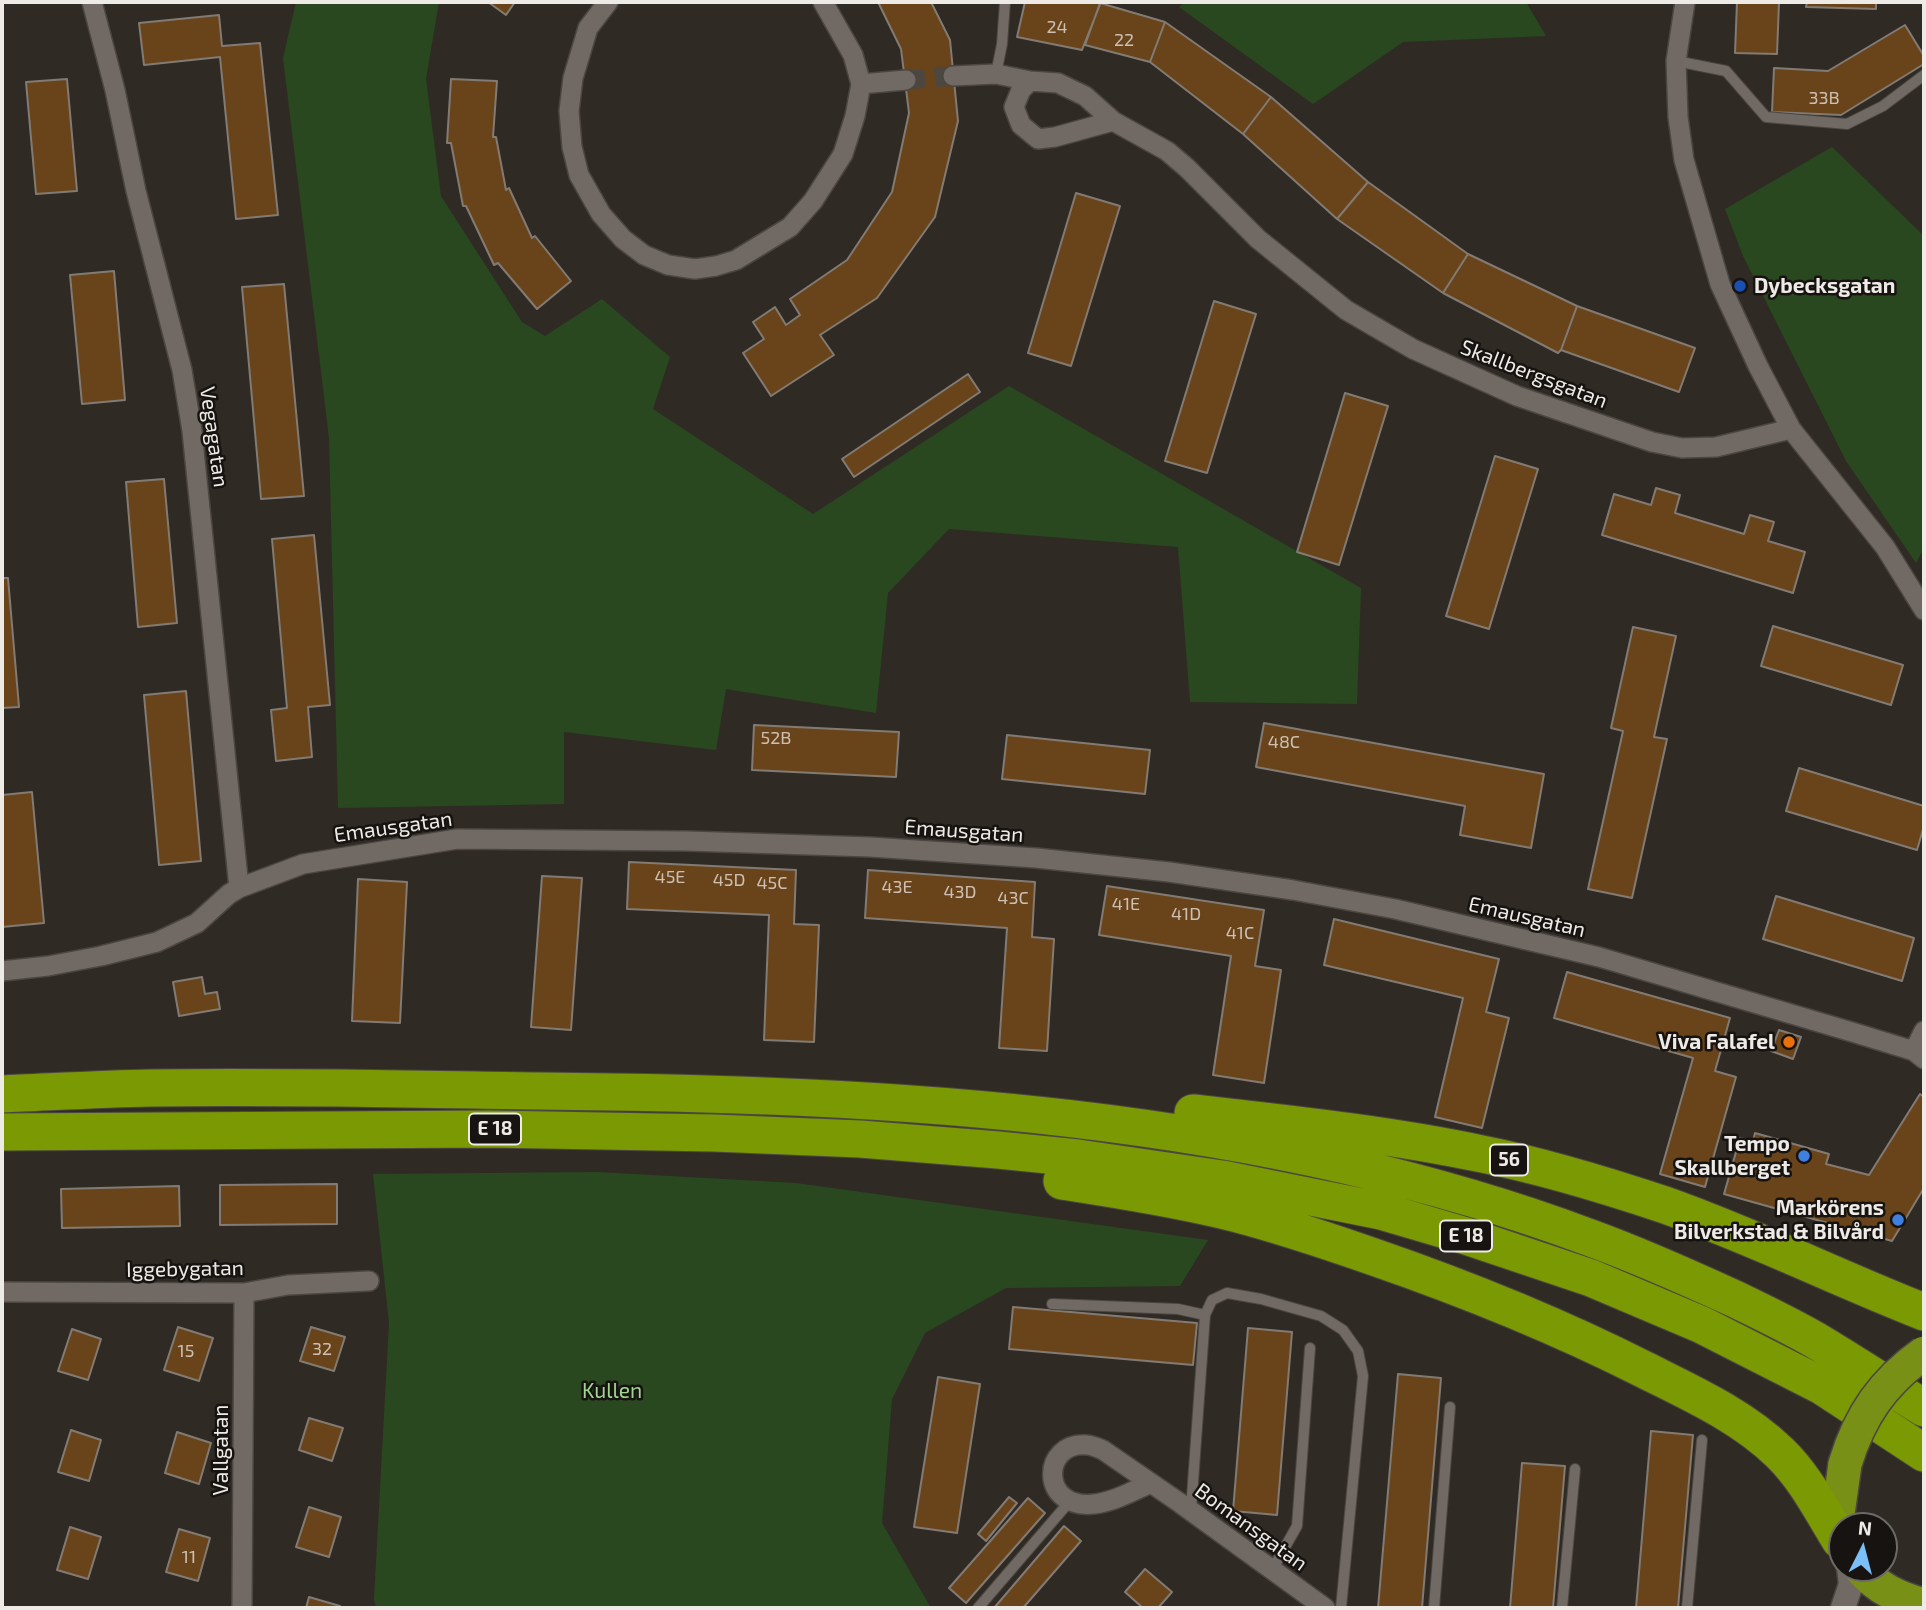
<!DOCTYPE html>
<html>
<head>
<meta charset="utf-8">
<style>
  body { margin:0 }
  #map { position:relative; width:1926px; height:1610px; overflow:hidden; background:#302a24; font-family:"Exo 2",sans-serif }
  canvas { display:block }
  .frame { position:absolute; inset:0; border:4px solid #eeeae6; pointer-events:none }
  .north { position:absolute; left:1828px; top:1512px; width:70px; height:70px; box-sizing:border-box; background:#161310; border:2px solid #6c6966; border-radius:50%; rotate:6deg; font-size:19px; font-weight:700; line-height:28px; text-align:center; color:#eeeae6 }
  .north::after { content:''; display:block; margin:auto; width:24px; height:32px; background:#7abff8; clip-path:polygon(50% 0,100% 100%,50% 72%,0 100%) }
</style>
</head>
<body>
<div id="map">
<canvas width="1926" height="1610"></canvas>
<div class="frame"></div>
<div class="north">N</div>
</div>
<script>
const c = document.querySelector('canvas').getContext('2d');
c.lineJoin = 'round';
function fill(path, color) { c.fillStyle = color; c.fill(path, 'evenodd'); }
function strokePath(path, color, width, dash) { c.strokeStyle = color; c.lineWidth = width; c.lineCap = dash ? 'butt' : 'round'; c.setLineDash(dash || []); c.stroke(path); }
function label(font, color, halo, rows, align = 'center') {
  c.font = font + ' "Exo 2",sans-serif'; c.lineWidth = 5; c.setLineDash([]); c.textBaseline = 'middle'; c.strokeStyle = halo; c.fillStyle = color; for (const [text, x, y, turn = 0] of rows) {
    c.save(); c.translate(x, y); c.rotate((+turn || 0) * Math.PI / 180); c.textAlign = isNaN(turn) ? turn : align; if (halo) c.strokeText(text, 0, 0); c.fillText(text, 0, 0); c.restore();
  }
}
fill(new Path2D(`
  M 296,2 L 439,2 L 426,79 L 441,196 L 522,322 L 545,336 L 602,299 L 670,357 L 653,409 L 813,514 L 1009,386 L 1361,588 L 1357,704 L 1190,702 L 1178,547 L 949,529 L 888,593 L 876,713 L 726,689 L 716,750 L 564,732 L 564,804 L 338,808 L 329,438 L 283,58 Z
  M 1185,2 L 1526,2 L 1546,36 L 1403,42 L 1313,104 L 1179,7 Z
  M 1832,147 L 1924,236 L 1924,548 L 1916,563 L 1846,461 L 1743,256 L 1725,209 Z
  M 597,1172 L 796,1183 L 1208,1240 L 1180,1286 L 1006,1288 L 925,1333 L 892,1399 L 882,1523 L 931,1608 L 376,1608 L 374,1599 L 389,1323 L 373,1174 Z`), '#294820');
const building = new Path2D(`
  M 488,2 L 515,2 L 506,15 Z
  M 878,2 L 931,2 L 950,40 L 958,121 L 935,217 L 877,298 L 820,335 L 834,355 L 771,396 L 743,353 L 764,339 L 753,322 L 775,307 L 786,325 L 800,315 L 790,299 L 847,260 L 892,192 L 909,113 L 901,49 Z
  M 1025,2 L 1101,2 L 1082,50 L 1017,37 Z
  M 1737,2 L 1779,2 L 1777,54 L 1735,53 Z
  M 1807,2 L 1876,2 L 1876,9 L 1806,7 Z
  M 1100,3 L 1165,22 L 1150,62 L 1085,45 Z
  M 219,15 L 222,46 L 260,43 L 278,215 L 236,219 L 220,57 L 144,65 L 139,23 Z
  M 1165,22 L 1271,97 L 1243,134 L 1150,62 Z
  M 1905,25 L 1924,56 L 1924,64 L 1841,115 L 1772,112 L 1774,68 L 1828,71 Z
  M 67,79 L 77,191 L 36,194 L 26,82 Z
  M 451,79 L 497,81 L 493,137 L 496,137 L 506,190 L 509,188 L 532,238 L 535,236 L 571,281 L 537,309 L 498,263 L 494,265 L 466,206 L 463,206 L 451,143 L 447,143 Z
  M 1271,97 L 1368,182 L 1337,219 L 1243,134 Z
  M 1368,182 L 1468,254 L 1443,293 L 1337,219 Z
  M 1076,193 L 1120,206 L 1071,366 L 1028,353 Z
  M 1468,254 L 1577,306 L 1561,350 L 1558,353 L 1443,293 Z
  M 114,271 L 125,400 L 82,404 L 70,275 Z
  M 284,284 L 304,496 L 261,499 L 242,287 Z
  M 1214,301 L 1256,314 L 1207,473 L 1165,461 Z
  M 1577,306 L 1695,348 L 1679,392 L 1561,350 Z
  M 968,374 L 980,392 L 854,477 L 842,459 Z
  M 1345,393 L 1388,406 L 1339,565 L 1297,552 Z
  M 1495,456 L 1538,469 L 1489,629 L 1446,616 Z
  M 164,479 L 177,623 L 138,627 L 126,482 Z
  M 1656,488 L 1680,495 L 1675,513 L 1744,534 L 1750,515 L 1774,522 L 1768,541 L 1805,552 L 1793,593 L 1602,535 L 1614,494 L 1651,505 Z
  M 314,535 L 330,705 L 308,707 L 312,757 L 276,761 L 271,710 L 287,708 L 272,539 Z
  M 2,578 L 8,578 L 19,707 L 2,708 Z
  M 1773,626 L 1903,665 L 1891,705 L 1761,666 Z
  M 1633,627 L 1676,636 L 1654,737 L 1667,739 L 1632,898 L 1588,889 L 1623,731 L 1611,728 Z
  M 186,691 L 201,861 L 159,865 L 144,695 Z
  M 1264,723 L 1544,774 L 1531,848 L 1460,835 L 1465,806 L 1256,767 Z
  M 754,725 L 899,732 L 896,777 L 752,770 Z
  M 1007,735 L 1150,750 L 1145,794 L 1002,779 Z
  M 1799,768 L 1924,806 L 1924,826 L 1917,850 L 1786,811 Z
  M 32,792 L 44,923 L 2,927 L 2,795 Z
  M 629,862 L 796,870 L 794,924 L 819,925 L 814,1042 L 764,1040 L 769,915 L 627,909 Z
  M 868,870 L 1035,882 L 1032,937 L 1054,939 L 1047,1051 L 999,1048 L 1007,928 L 865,918 Z
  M 542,876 L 582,878 L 571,1030 L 531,1027 Z
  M 358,879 L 407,882 L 400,1023 L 352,1021 Z
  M 1107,886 L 1264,910 L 1255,966 L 1281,970 L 1264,1083 L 1213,1075 L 1231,956 L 1099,935 Z
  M 1776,896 L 1914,938 L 1902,981 L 1763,939 Z
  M 1334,919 L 1499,959 L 1486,1012 L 1509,1018 L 1482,1128 L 1435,1117 L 1463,998 L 1324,965 Z
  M 1567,972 L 1730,1018 L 1715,1071 L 1736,1077 L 1705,1187 L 1660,1174 L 1693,1058 L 1554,1018 Z
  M 202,977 L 205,994 L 217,992 L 220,1009 L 179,1016 L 173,982 Z
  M 1779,1030 L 1801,1037 L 1793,1059 L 1771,1051 Z
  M 1920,1094 L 1924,1097 L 1924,1188 L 1892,1241 L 1724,1194 L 1740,1138 L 1753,1141 L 1755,1133 L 1829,1154 L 1826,1164 L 1869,1175 Z
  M 337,1184 L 337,1224 L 220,1225 L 220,1185 Z
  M 179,1186 L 180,1226 L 62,1228 L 61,1189 Z
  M 1013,1307 L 1197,1323 L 1193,1365 L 1009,1349 Z
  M 178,1327 L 213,1338 L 199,1381 L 164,1370 Z
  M 311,1327 L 345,1337 L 334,1371 L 300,1361 Z
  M 1248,1328 L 1292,1332 L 1277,1515 L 1233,1511 Z
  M 72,1329 L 101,1339 L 88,1380 L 58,1371 Z
  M 1398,1374 L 1441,1378 L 1422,1608 L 1378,1608 Z
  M 938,1377 L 980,1384 L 957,1533 L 914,1527 Z
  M 309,1418 L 343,1428 L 332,1461 L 299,1450 Z
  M 71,1430 L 101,1440 L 89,1481 L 58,1472 Z
  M 1651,1431 L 1693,1435 L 1678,1608 L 1636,1608 Z
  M 177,1432 L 211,1443 L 199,1484 L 165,1473 Z
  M 1522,1463 L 1565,1466 L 1553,1608 L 1510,1608 Z
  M 1009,1497 L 1017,1503 L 986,1541 L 978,1534 Z
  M 1028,1498 L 1045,1513 L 966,1603 L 949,1588 Z
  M 309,1507 L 341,1517 L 329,1557 L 296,1547 Z
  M 1064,1526 L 1081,1541 L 1023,1608 L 994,1608 Z
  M 70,1527 L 101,1537 L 88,1579 L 57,1570 Z
  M 179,1529 L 210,1538 L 198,1581 L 166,1572 Z
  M 1145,1569 L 1172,1592 L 1158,1608 L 1143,1608 L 1125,1592 Z
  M 309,1597 L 340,1606 L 340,1608 L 306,1608 Z`);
fill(building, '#69441b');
strokePath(building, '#827b74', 2);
strokePath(new Path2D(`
  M 906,80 L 953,76`), '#4c4741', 19, [19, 10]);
const service = new Path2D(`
  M 1676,61 L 1726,71 L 1766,117 L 1847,124 L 1883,106 L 1924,75
  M 996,74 L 1002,44 L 1005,2
  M 1052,1304 L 1178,1309 L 1205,1315
  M 1191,1510 L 1205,1315 L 1212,1300 L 1227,1293 L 1261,1299 L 1321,1316 L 1343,1330 L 1358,1351 L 1363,1376 L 1341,1608
  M 1272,1570 L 1297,1526 L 1310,1348
  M 978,1608 L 1070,1501
  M 1434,1608 L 1450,1407
  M 1562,1608 L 1575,1469
  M 1687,1608 L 1702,1440`);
const minor = new Path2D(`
  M 92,2 L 115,90 L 136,191 L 182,370 L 192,431 L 239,888
  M 608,2 L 588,28 L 573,78 L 569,111 L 572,147 L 579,175 L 601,214 L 623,239 L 644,255 L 668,265 L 695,269 L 716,266 L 736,260 L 790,227 L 813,201 L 843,154 L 855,116 L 861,84 L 853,55 L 823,2
  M 1685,2 L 1676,61 L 1678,117 L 1684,160 L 1720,284 L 1758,366 L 1791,429 L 1885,547 L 1924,610
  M 953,76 L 996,74 L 1030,81 L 1058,83 L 1085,96 L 1113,121 L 1167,151 L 1187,168 L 1258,239 L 1346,310 L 1413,349 L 1517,396 L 1652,442 L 1682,448 L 1716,447 L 1791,429
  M 1030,81 L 1021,90 L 1014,107 L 1021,125 L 1038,139 L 1055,137 L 1113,121
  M 861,84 L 906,80
  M 2,971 L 48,966 L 101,956 L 157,942 L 197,923 L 229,894 L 239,888 L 303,864 L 457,839 L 687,841 L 870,847 L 1036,858 L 1169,872 L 1293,890 L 1395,909 L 1599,957 L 1852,1032 L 1914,1051 L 1924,1059
  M 1914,1051 L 1924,1031
  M 2,1292 L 244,1293 L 288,1285 L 369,1281
  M 1151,1483 C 1133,1491 1113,1502 1094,1504 C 1039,1510 1041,1441 1087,1445 C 1092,1445 1098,1448 1103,1450 L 1180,1503 L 1325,1608
  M 242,1608 L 244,1293`);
const tertiary = new Path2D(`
  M 1843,1608 L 1851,1584 L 1849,1568`);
const trunk = new Path2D(`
  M 1842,1543 L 1840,1540 L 1838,1514 L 1845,1464
  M 1860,1568 C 1878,1589 1899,1598 1924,1605`);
const motorway = new Path2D(`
  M 2,1094 C 51,1092 101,1089 151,1088 C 280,1086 410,1089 539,1091 C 890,1094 1256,1113 1588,1237 C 1638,1255 1687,1277 1735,1299 C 1762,1312 1789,1325 1815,1340 C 1852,1362 1888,1386 1924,1408
  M 1193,1113 C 1290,1124 1387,1134 1482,1154 C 1543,1166 1605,1185 1665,1205 C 1753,1236 1837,1278 1924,1312
  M 2,1132 L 489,1129 L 714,1133 L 860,1139 L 998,1150 L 1078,1158 L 1222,1179 L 1381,1211 L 1466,1236 L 1591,1278 L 1702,1325 L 1822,1386 L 1924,1453
  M 1062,1181 C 1119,1190 1177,1199 1234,1213 C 1280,1225 1325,1240 1371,1256 C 1464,1288 1556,1325 1645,1370 C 1691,1393 1742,1416 1780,1453 C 1805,1477 1822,1511 1840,1540`);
strokePath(service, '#4b4641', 12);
strokePath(minor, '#4b4641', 22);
strokePath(tertiary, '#4b4641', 27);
strokePath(trunk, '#4b4641', 36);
strokePath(motorway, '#4b4641', 39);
strokePath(service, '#716a64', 10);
strokePath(minor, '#716a64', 19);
strokePath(tertiary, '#716a64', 24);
strokePath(trunk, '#789016', 33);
strokePath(motorway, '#7a9902', 37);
const trunkBridge = new Path2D(`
  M 1845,1464 C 1860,1415 1883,1382 1924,1353`);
strokePath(trunkBridge, '#4b4641', 36, []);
strokePath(trunkBridge, '#789016', 33);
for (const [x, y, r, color] of [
  [1740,286,7,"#1a4fb4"],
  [1789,1042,7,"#e8710a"],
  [1804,1156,7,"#3f7fe0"],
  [1898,1220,7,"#3f7fe0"]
]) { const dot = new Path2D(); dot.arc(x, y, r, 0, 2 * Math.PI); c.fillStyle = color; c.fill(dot); strokePath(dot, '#161310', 2.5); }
label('18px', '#cdc0b3', null, [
  ["24",1057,27],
  ["22",1124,40],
  ["33B",1824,98],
  ["52B",776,738],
  ["48C",1284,742],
  ["45E",670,877],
  ["45D",729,880],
  ["45C",772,883],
  ["43E",897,887],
  ["43D",960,892],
  ["43C",1013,898],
  ["41E",1126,904],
  ["41D",1186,914],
  ["41C",1240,933],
  ["32",322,1349],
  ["15",186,1351],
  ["11",189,1557]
]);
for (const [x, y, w] of [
  [495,1129,52],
  [1509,1160,38],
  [1466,1236,52]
]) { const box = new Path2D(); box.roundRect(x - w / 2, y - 15.5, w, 31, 5); c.fillStyle = '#161310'; c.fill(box); strokePath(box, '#eeeae6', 2); }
label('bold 19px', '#eeeae6', null, [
  ["E 18",495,1129],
  ["56",1509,1160],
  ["E 18",1466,1236]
]);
label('bold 21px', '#eeeae6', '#161310', [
  ["Dybecksgatan",1754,286,"left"],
  ["Viva Falafel",1775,1042],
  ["Tempo",1790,1144],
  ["Skallberget",1790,1168],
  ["Markörens",1884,1208],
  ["Bilverkstad & Bilvård",1884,1232]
], 'right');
label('21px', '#eeeae6', '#161310', [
  ["Skallbergsgatan",1534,374,21],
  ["Vegagatan",214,437,82],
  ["Emausgatan",393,827,-8],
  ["Emausgatan",964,831,4],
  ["Emausgatan",1527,917,13],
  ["Iggebygatan",185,1269,-1],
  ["Vallgatan",221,1450,-90],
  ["Bomansgatan",1251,1527,36]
]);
label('21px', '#a0d592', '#161310', [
  ["Kullen",612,1391]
]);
</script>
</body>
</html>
